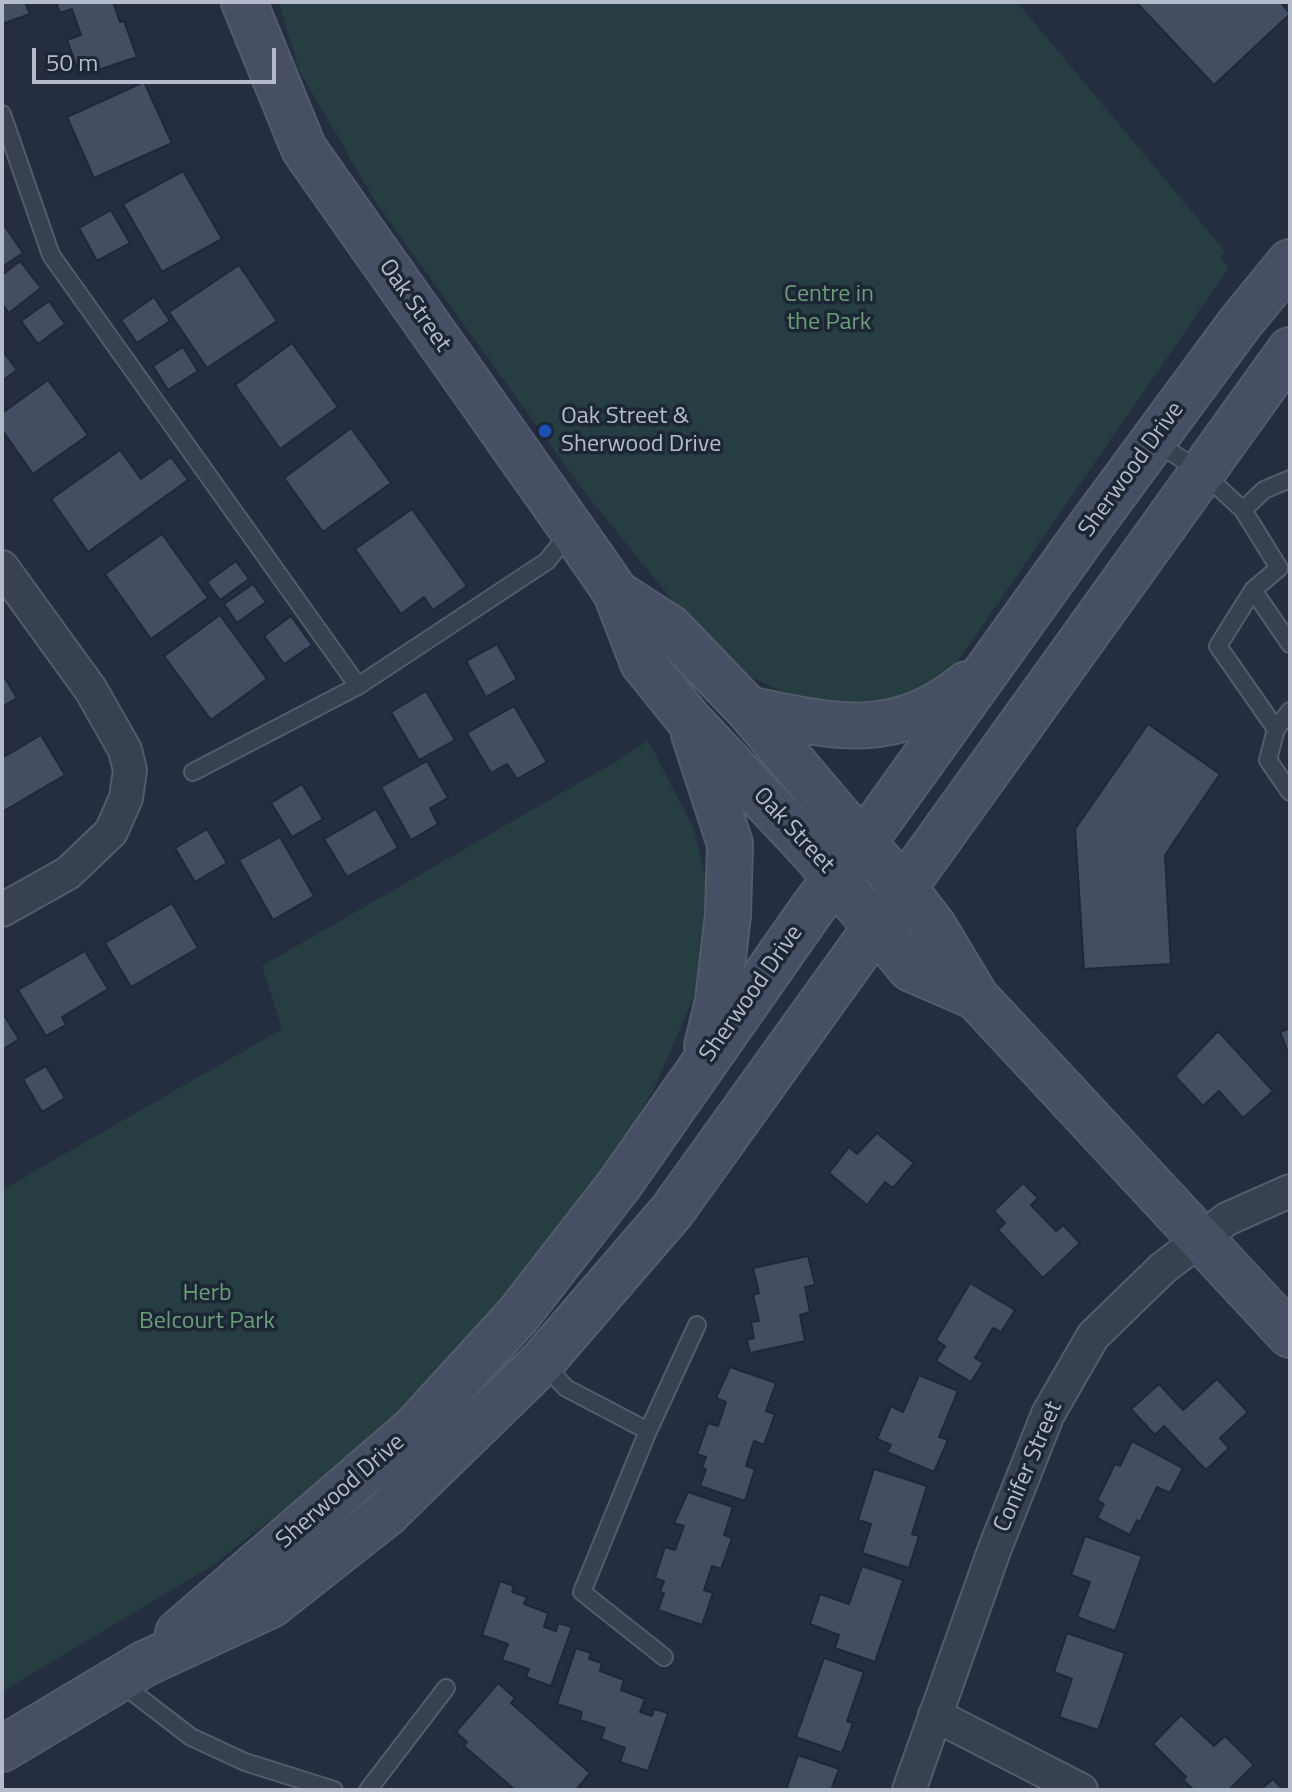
<!DOCTYPE html>
<html>
<head>
<meta charset="utf-8">
<style>
  body { margin:0 }
  #map { position:relative; width:1292px; height:1792px; overflow:hidden; background:#242e40; font-family:"Titillium Web",sans-serif }
  canvas { display:block }
  .frame { position:absolute; inset:0; border:4px solid #b4bccb; pointer-events:none }
  .scale { position:absolute; left:32px; top:48px; width:244px; height:36px; box-sizing:border-box; border:4px solid #b4bccb; border-top:0; padding-left:10px; font-size:24px; line-height:28px; white-space:nowrap; color:#b4bccb; -webkit-text-stroke:6px #1d2635; paint-order:stroke }
</style>
</head>
<body>
<div id="map">
<canvas width="1292" height="1792"></canvas>
<div class="frame"></div>
<div class="scale">50 m</div>
</div>
<script>
const c = document.querySelector('canvas').getContext('2d');
c.lineJoin = 'round';
function fill(path, color) { c.fillStyle = color; c.fill(path, 'evenodd'); }
function strokePath(path, color, width, dash) { c.strokeStyle = color; c.lineWidth = width; c.lineCap = dash ? 'butt' : 'round'; c.setLineDash(dash || []); c.stroke(path); }
function label(font, color, halo, rows, align = 'center') {
  c.font = font + ' "Titillium Web",sans-serif'; c.lineWidth = 7; c.setLineDash([]); c.textBaseline = 'middle'; c.strokeStyle = halo; c.fillStyle = color; for (const [text, x, y, turn = 0] of rows) {
    c.save(); c.translate(x, y); c.rotate((+turn || 0) * Math.PI / 180); c.textAlign = isNaN(turn) ? turn : align; if (halo) c.strokeText(text, 0, 0); c.fillText(text, 0, 0); c.restore();
  }
}
fill(new Path2D(`
  M 279,2 L 1017,2 L 1225,251 L 1220,258 L 1229,268 L 949,674 L 912,696 L 865,703 L 802,702 L 733,668 L 693,626 L 586,494 L 376,203 L 299,70 Z
  M 648,740 L 693,827 L 715,915 L 704,973 L 655,1087 L 607,1169 L 507,1296 L 362,1448 L 212,1566 L 2,1692 L 2,1190 L 282,1029 L 262,966 L 615,762 Z`), '#263d41');
const building = new Path2D(`
  M 2,2 L 25,2 L 30,14 L 2,24 Z
  M 56,2 L 113,2 L 120,22 L 124,21 L 137,57 L 80,76 L 67,40 L 81,35 L 72,9 L 60,13 Z
  M 1136,2 L 1284,2 L 1282,4 L 1290,14 L 1214,85 Z
  M 144,82 L 172,143 L 94,178 L 67,117 Z
  M 183,171 L 222,239 L 162,272 L 123,204 Z
  M 111,210 L 130,243 L 97,261 L 79,228 Z
  M 2,222 L 23,253 L 2,267 Z
  M 20,261 L 41,288 L 9,313 L 2,304 L 2,275 Z
  M 239,265 L 277,321 L 207,368 L 169,312 Z
  M 154,297 L 170,321 L 137,343 L 121,320 Z
  M 49,301 L 65,324 L 38,344 L 21,321 Z
  M 292,343 L 338,407 L 280,449 L 235,385 Z
  M 183,347 L 198,371 L 168,390 L 153,366 Z
  M 2,350 L 17,370 L 2,381 Z
  M 48,380 L 88,435 L 33,474 L 2,430 L 2,413 Z
  M 351,428 L 391,483 L 323,532 L 284,478 Z
  M 120,450 L 141,479 L 171,457 L 188,480 L 88,552 L 51,499 Z
  M 412,509 L 467,586 L 433,610 L 424,597 L 401,614 L 355,549 Z
  M 162,534 L 208,598 L 151,639 L 105,574 Z
  M 236,561 L 249,579 L 220,600 L 207,582 Z
  M 253,584 L 266,602 L 237,623 L 224,604 Z
  M 220,615 L 267,679 L 211,720 L 164,656 Z
  M 291,616 L 312,645 L 284,664 L 264,636 Z
  M 497,644 L 517,679 L 486,697 L 466,661 Z
  M 2,673 L 17,698 L 2,707 Z
  M 426,691 L 455,740 L 419,760 L 391,712 Z
  M 514,706 L 547,762 L 517,779 L 507,764 L 491,773 L 467,733 Z
  M 1148,724 L 1220,774 L 1165,855 L 1171,964 L 1084,969 L 1075,829 Z
  M 41,735 L 65,775 L 2,812 L 2,758 Z
  M 427,761 L 448,798 L 430,808 L 438,824 L 411,840 L 381,787 Z
  M 302,784 L 323,819 L 292,837 L 271,803 Z
  M 376,809 L 398,848 L 347,877 L 324,839 Z
  M 207,829 L 227,863 L 195,882 L 175,848 Z
  M 280,837 L 314,896 L 273,920 L 239,860 Z
  M 172,903 L 198,948 L 131,987 L 105,943 Z
  M 85,951 L 108,989 L 62,1017 L 66,1025 L 46,1036 L 18,990 Z
  M 2,1012 L 19,1039 L 2,1050 Z
  M 1290,1028 L 1290,1057 L 1280,1032 Z
  M 1218,1031 L 1273,1091 L 1243,1118 L 1219,1091 L 1203,1106 L 1175,1076 Z
  M 46,1066 L 65,1098 L 42,1112 L 23,1079 Z
  M 877,1133 L 914,1163 L 893,1188 L 885,1182 L 867,1205 L 829,1173 L 849,1147 L 857,1154 Z
  M 1023,1183 L 1038,1198 L 1031,1205 L 1056,1231 L 1063,1225 L 1080,1243 L 1043,1278 L 998,1230 L 1005,1223 L 994,1211 Z
  M 808,1256 L 815,1285 L 805,1287 L 810,1312 L 800,1315 L 805,1341 L 750,1353 L 747,1340 L 754,1338 L 751,1322 L 759,1321 L 753,1295 L 759,1293 L 753,1268 Z
  M 970,1283 L 1015,1310 L 1001,1332 L 993,1328 L 975,1358 L 983,1363 L 971,1382 L 936,1361 L 945,1346 L 936,1340 Z
  M 730,1367 L 776,1383 L 766,1411 L 775,1414 L 764,1445 L 754,1441 L 746,1466 L 755,1469 L 745,1501 L 700,1486 L 706,1469 L 702,1468 L 706,1457 L 697,1454 L 708,1423 L 718,1426 L 726,1402 L 716,1398 Z
  M 919,1375 L 958,1391 L 939,1437 L 948,1440 L 934,1472 L 887,1452 L 891,1445 L 877,1439 L 891,1406 L 903,1412 Z
  M 1217,1379 L 1248,1412 L 1220,1438 L 1229,1448 L 1206,1470 L 1164,1426 L 1155,1435 L 1131,1409 L 1159,1384 L 1183,1410 Z
  M 1132,1441 L 1183,1468 L 1170,1493 L 1157,1487 L 1140,1522 L 1137,1520 L 1130,1535 L 1097,1518 L 1104,1504 L 1097,1500 L 1115,1464 L 1120,1466 Z
  M 874,1469 L 927,1486 L 912,1534 L 919,1536 L 909,1568 L 862,1553 L 871,1524 L 858,1520 Z
  M 688,1492 L 733,1507 L 724,1535 L 732,1538 L 721,1569 L 712,1566 L 704,1590 L 713,1593 L 702,1625 L 658,1610 L 664,1593 L 660,1592 L 664,1581 L 655,1578 L 665,1547 L 675,1550 L 684,1526 L 674,1523 Z
  M 1085,1536 L 1142,1556 L 1115,1631 L 1077,1617 L 1090,1582 L 1071,1575 Z
  M 862,1566 L 903,1580 L 875,1662 L 835,1648 L 839,1635 L 810,1624 L 820,1594 L 849,1604 Z
  M 500,1581 L 514,1586 L 512,1592 L 527,1597 L 524,1604 L 548,1613 L 544,1627 L 556,1631 L 558,1623 L 572,1627 L 551,1686 L 526,1677 L 529,1669 L 502,1660 L 508,1644 L 482,1635 Z
  M 1067,1633 L 1125,1653 L 1098,1730 L 1059,1717 L 1072,1679 L 1054,1672 Z
  M 576,1648 L 591,1653 L 589,1659 L 602,1663 L 600,1671 L 624,1680 L 621,1690 L 645,1699 L 640,1712 L 652,1716 L 654,1709 L 668,1713 L 648,1771 L 620,1762 L 625,1748 L 601,1739 L 605,1728 L 580,1720 L 582,1712 L 557,1704 Z
  M 824,1658 L 864,1672 L 847,1721 L 853,1723 L 842,1753 L 796,1737 Z
  M 498,1683 L 515,1698 L 511,1703 L 590,1773 L 576,1790 L 515,1790 L 464,1746 L 467,1742 L 456,1732 Z
  M 1181,1715 L 1214,1746 L 1225,1736 L 1254,1765 L 1229,1790 L 1194,1790 L 1183,1780 L 1186,1777 L 1153,1744 Z
  M 798,1755 L 839,1769 L 831,1790 L 786,1790 Z
  M 1273,1779 L 1283,1790 L 1260,1790 Z`);
fill(building, '#434e62');
strokePath(building, '#1f2837', 2);
const lane = new Path2D(`
  M 2,114 L 51,255 L 358,686
  M 1154,441 L 1203,473 L 1243,510 L 1279,568 L 1253,590 L 1218,646 L 1276,729 L 1290,711
  M 1243,510 L 1264,490 L 1290,479
  M 1253,590 L 1290,644
  M 1276,729 L 1268,760 L 1290,792
  M 193,772 L 358,686 L 547,561 L 570,532
  M 543,1363 L 566,1388 L 648,1431 L 582,1592 L 664,1657
  M 648,1431 L 697,1325
  M 118,1681 L 191,1737 L 245,1762 L 334,1790
  M 368,1790 L 446,1688`);
const street = new Path2D(`
  M 2,567 L 91,690 L 125,750 L 130,770 L 126,798 L 111,832 L 68,873 L 2,910
  M 935,1715 L 1081,1790
  M 909,1790 L 995,1548 L 1048,1414 L 1093,1336 L 1163,1268 L 1227,1219 L 1290,1191`);
const secondary = new Path2D(`
  M 244,2 L 304,149 L 597,565 L 616,593 L 643,663 L 689,720 L 813,852 L 911,969 L 976,997
  M 616,593 L 670,628 L 748,709 L 840,818 L 904,888 L 934,927 L 976,997 L 1290,1335
  M 748,709 C 832,727 895,743 967,684
  M 694,734 L 730,844 L 728,915 L 718,1001 L 707,1046
  M 178,1633 L 414,1429 L 518,1315 L 619,1185 L 812,909 L 879,821 L 1092,524 L 1240,323 L 1290,262
  M 2,1749 L 144,1664 L 271,1605 L 385,1515 L 542,1362 L 672,1211 L 1290,350`);
strokePath(lane, '#535c6b', 20);
strokePath(street, '#535c6b', 36);
strokePath(secondary, '#535c6b', 48);
strokePath(lane, '#384150', 16);
strokePath(street, '#384150', 32);
strokePath(secondary, '#464f63', 44);
for (const [x, y, r, color] of [
  [545,431,8,"#1a4fb4"]
]) { const dot = new Path2D(); dot.arc(x, y, r, 0, 2 * Math.PI); c.fillStyle = color; c.fill(dot); strokePath(dot, '#1d2635', 3); }
label('24px', '#6b9d79', '#1d2635', [
  ["Centre in",829,295],
  ["the Park",829,323],
  ["Herb",207,1294],
  ["Belcourt Park",207,1322]
]);
label('24px', '#b4bccb', '#1d2635', [
  ["Oak Street",414,306,55],
  ["Sherwood Drive",1132,470,-54],
  ["Oak Street",793,831,47],
  ["Sherwood Drive",752,994,-55],
  ["Conifer Street",1029,1467,-67],
  ["Sherwood Drive",341,1492,-41]
]);
label('24px', '#b4bccb', '#1d2635', [
  ["Oak Street &",561,417],
  ["Sherwood Drive",561,445]
], 'left');
</script>
</body>
</html>
